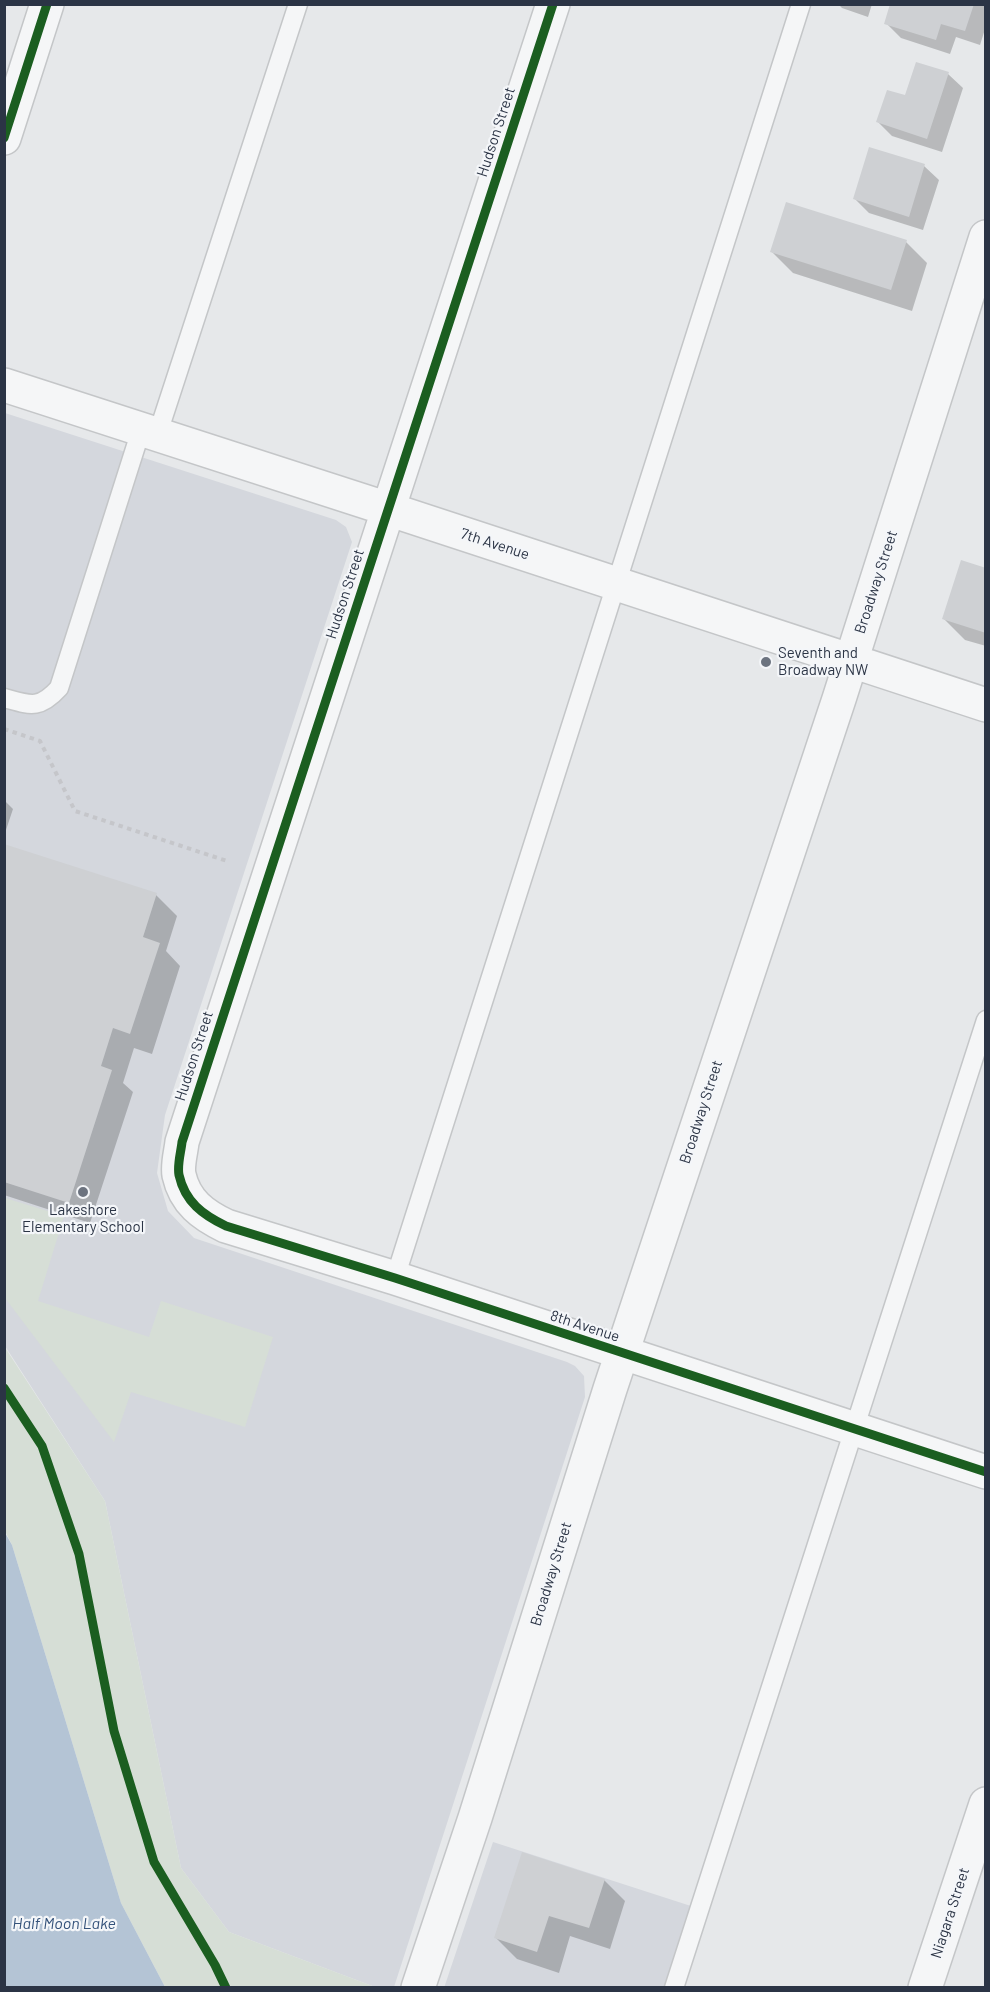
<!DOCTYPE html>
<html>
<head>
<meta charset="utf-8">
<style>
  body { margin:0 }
  #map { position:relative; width:990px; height:1992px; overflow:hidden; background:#e6e8ea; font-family:Barlow,sans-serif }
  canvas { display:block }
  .frame { position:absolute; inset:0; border:6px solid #2b3445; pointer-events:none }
</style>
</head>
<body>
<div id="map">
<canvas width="990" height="1992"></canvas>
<div class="frame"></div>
</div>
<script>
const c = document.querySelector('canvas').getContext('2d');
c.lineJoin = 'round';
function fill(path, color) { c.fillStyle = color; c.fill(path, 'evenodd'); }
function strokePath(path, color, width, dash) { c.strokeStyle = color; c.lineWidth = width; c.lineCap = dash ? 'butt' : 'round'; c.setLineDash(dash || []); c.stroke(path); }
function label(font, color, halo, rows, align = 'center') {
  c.font = font + ' Barlow,sans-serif'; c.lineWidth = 4.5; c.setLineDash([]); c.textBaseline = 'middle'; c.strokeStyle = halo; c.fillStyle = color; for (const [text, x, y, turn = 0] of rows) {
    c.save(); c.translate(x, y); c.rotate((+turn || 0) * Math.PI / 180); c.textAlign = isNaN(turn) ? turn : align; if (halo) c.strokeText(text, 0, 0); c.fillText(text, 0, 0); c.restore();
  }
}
fill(new Path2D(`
  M 5,413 L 336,520 L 346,527 L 352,542 L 165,1115 L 157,1173 L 168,1211 L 194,1238 L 567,1362 L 575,1366 L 584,1376 L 585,1397 L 394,1987 L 375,1987 L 229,1932 L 181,1868 L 105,1501 L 5,1346 Z
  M 493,1842 L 694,1907 L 669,1987 L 444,1988 Z`), '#d4d7dd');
fill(new Path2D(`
  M 5,1198 L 64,1216 L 38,1301 L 149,1337 L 161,1301 L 273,1337 L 245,1427 L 131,1392 L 114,1442 L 5,1298 Z
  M 4,1346 L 105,1501 L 181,1868 L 229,1932 L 375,1987 L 165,1987 L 121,1903 L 12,1545 L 5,1531 Z`), '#d6ded6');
fill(new Path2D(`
  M 4,1531 L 12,1545 L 121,1903 L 165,1987 L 5,1987 Z`), '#b4c4d5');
fill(new Path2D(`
  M 838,4 L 872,4 L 868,17 L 842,8 Z
  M 892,4 L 985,4 L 986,26 L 980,45 L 956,37 L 950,54 L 901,38 L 886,23 Z
  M 917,64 L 948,74 L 963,88 L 942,152 L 892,136 L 878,122 L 906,97 Z
  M 924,166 L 939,180 L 923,230 L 869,213 L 855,199 Z
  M 906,242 L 927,263 L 912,311 L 793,273 L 772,252 Z
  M 986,569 L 986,646 L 965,640 L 944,619 Z
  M 4,800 L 13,809 L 4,836 Z
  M 4,846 L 156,895 L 177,916 L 166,951 L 180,966 L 152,1054 L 134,1048 L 123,1083 L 133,1092 L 90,1223 L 4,1195 Z
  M 604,1880 L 625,1901 L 610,1949 L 570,1936 L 559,1973 L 517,1959 L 496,1938 Z`), '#0003');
fill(new Path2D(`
  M 890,4 L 974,4 L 965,31 L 941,24 L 936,40 L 884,24 Z
  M 916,62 L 949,72 L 927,139 L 876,122 L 887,90 L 905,95 Z
  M 869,147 L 925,164 L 909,217 L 853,199 Z
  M 786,202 L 907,240 L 891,290 L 770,252 Z
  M 961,560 L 986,568 L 986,633 L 942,619 Z
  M 4,844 L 157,893 L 143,937 L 160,943 L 130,1034 L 113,1028 L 101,1066 L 112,1070 L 69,1203 L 4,1182 Z
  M 522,1852 L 605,1879 L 589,1928 L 549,1916 L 537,1952 L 494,1938 Z`), '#ced0d3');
const service = new Path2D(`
  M 157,436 L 298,4
  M 4,698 C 30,705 39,710 59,688 L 141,430
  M 395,1278 L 801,4
  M 674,1988 L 986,1020`);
const minor = new Path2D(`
  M 553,4 L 182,1142 C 181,1152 177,1165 179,1175 C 185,1202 203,1215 226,1226 L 395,1278 L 986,1472
  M 4,385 L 388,509 L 986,705
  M 418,1988 L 475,1818 L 610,1389 L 839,699 L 986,237
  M 925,1988 L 986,1804`);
const tertiary = new Path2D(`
  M 4,138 L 47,4`);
strokePath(service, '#c4c6c8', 21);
strokePath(minor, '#c4c6c8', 36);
strokePath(tertiary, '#c4c6c8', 36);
strokePath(new Path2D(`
  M 4,729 L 40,741 L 75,811 L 227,861`), '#c5c6ca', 4, [4.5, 4.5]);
strokePath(service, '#f5f6f7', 18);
strokePath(minor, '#f5f6f7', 33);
strokePath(tertiary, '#f5f6f7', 33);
strokePath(new Path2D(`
  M 553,4 L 182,1142 C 181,1152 177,1165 179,1175 C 185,1202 203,1215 226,1226 L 395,1278 L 986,1472
  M 4,138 L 47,4
  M 4,1388 L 42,1446 L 79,1554 L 114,1731 L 154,1862 L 215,1965 L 226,1988`), '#1b5e20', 9);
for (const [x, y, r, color] of [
  [766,662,6,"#6c737f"],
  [83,1192,6,"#6c737f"]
]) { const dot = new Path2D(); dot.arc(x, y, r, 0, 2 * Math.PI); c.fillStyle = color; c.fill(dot); strokePath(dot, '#f4f6f9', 2); }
label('15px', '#2b3445', '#f4f6f9', [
  ["Hudson Street",496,132,-72],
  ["7th Avenue",495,544,18],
  ["Broadway Street",876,582,-72],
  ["Hudson Street",345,594,-72],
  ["Hudson Street",194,1056,-72],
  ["Broadway Street",701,1112,-72],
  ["8th Avenue",585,1326,18],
  ["Broadway Street",551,1574,-73],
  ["Niagara Street",950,1913,-72]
]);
label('15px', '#2b3445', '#f4f6f9', [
  ["Seventh and",778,653],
  ["Broadway NW",778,670],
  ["Lakeshore",83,1210,"center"],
  ["Elementary School",83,1227,"center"]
], 'left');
label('italic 16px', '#34527a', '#f4f6f9', [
  ["Half Moon Lake",64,1924]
]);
</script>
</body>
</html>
